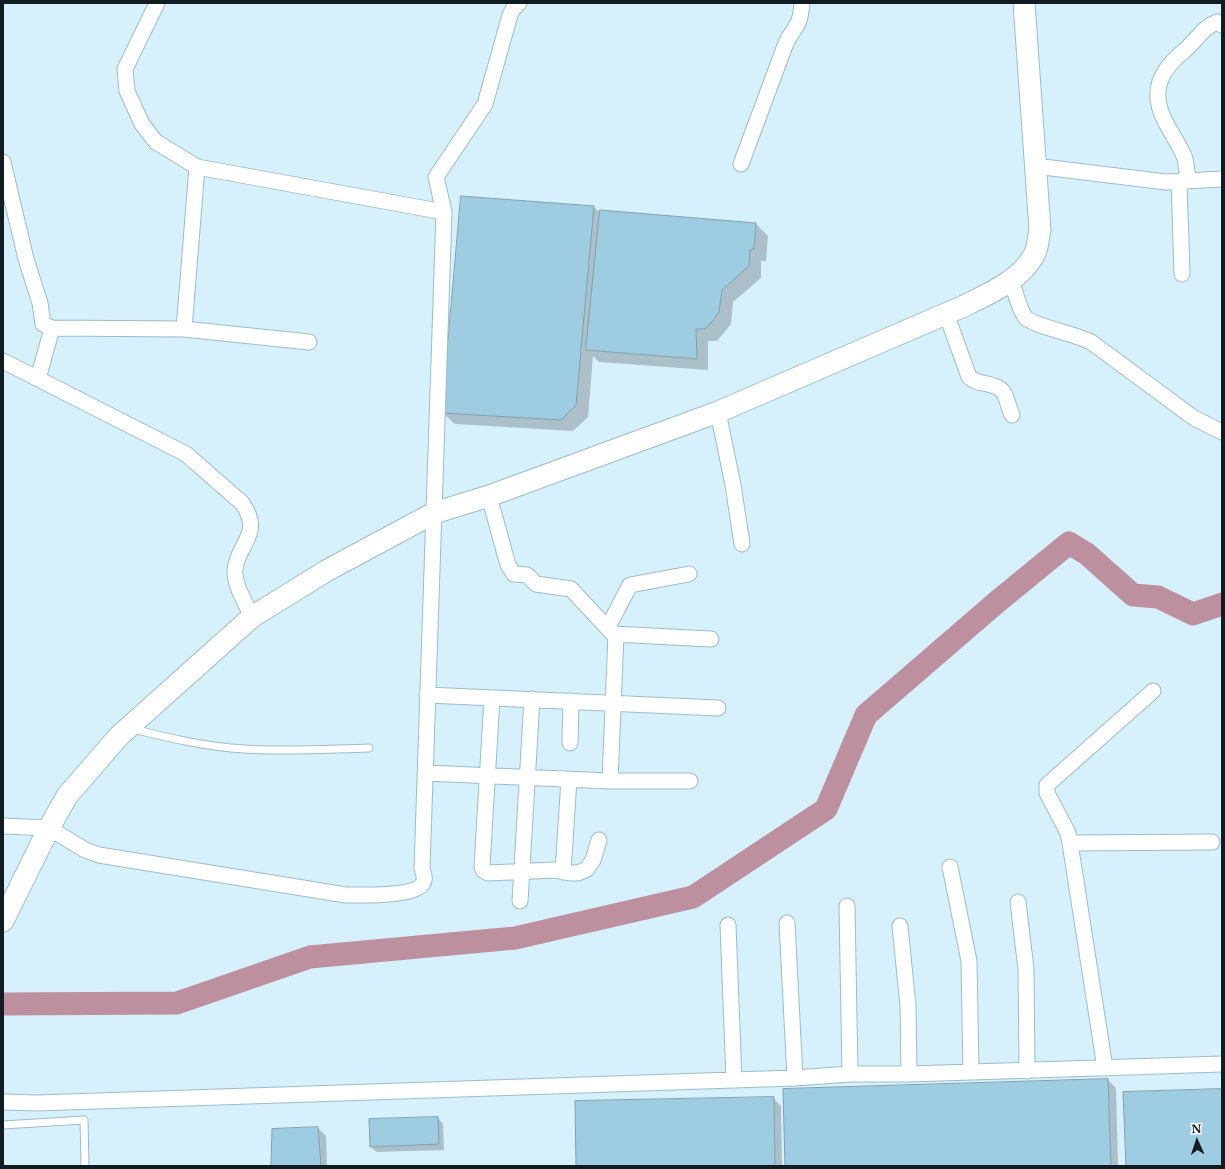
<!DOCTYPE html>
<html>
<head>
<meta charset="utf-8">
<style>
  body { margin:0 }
  #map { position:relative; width:1225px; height:1169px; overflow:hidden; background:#d7f1fc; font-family:"Libre Baskerville",serif }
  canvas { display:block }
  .frame { position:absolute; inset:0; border:4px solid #101c21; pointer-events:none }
  .north { position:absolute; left:1177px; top:1121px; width:40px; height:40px; -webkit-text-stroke:3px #fff; paint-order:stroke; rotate:357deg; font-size:11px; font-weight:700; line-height:16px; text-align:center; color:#101c21 }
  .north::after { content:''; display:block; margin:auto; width:14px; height:18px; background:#101c21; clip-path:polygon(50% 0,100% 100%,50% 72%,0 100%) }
</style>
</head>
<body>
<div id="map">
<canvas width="1225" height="1169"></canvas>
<div class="frame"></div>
<div class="north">N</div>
</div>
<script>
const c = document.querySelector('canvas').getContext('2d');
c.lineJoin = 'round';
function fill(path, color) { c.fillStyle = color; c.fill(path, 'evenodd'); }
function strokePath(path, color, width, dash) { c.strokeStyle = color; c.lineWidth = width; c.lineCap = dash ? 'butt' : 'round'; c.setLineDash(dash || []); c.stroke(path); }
fill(new Path2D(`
  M 462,197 L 594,207 L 600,213 L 601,211 L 756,224 L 768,236 L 766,261 L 761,261 L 761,278 L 733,302 L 731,324 L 717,341 L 708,341 L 708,370 L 599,362 L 593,356 L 588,417 L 573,431 L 455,424 L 443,413 Z
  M 1108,1080 L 1116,1088 L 1118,1166 L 786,1166 Z
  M 773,1098 L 781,1106 L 782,1166 L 577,1166 Z
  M 438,1118 L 443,1124 L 444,1150 L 377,1152 L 371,1147 Z
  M 318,1128 L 326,1136 L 327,1166 L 272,1166 Z`), '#0003');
strokePath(new Path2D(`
  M 3,1004 L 177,1003 L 310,957 L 515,938 L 693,897 L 826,809 L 866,715 L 997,602 L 1069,543 L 1087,554 L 1133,595 L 1158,597 L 1193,614 L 1222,604`), '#bc909e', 23);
const building = new Path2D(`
  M 461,196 L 594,206 L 576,405 L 561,420 L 442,413 Z
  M 600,210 L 756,223 L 754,249 L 750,250 L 749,266 L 722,290 L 719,312 L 712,322 L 705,329 L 696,329 L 697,359 L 586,350 Z
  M 1108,1079 L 1111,1166 L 785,1166 L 783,1089 Z
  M 1222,1089 L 1222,1166 L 1126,1166 L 1123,1092 Z
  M 774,1097 L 775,1166 L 576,1166 L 575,1101 Z
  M 438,1117 L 439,1144 L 370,1147 L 369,1119 Z
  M 318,1127 L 321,1166 L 271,1166 L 272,1129 Z`);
fill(building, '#9ecce0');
strokePath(building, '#81a0ae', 1);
const lane = new Path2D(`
  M 133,729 C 169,738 207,747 244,749 C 286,752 327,749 369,748
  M 3,1125 L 84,1120 L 85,1166`);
const street = new Path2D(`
  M 3,162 L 26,259 L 40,303 L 43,324 L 52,328 L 38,379
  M 741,164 L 786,43 C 796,24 800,27 802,3
  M 1035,166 L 1166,182 L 1222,179
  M 1179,181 L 1182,274
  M 1188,181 C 1187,173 1187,164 1184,156 C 1179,144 1171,133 1165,121 C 1149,90 1161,70 1185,50 C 1197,40 1203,27 1217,22 L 1222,25
  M 444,212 L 436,177 L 485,104 L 510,15 L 513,9 L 519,3
  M 1011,279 C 1015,291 1018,306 1025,317 C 1031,325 1078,335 1091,342 L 1194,418 L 1222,432
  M 946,313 L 969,377 C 978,386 996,381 1004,393 C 1007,399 1009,408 1012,415
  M 52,328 L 184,329 L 309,342
  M 184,329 L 197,167
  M 3,361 L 186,454 L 242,503 C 264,534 237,544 235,570 C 234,586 246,603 252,617
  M 718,412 L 733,485 L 742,544
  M 489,496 L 508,565 L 514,574 L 527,575 L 536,584 L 571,589 L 613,634 L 711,639
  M 608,627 L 630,585 L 689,574
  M 427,695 L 718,708
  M 492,698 L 482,866 L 483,870 L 488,873 L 555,870 L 570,873 L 578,873 L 587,869 L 593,860 L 599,840
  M 570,743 L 571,701
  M 425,773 L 610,781 L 690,781
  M 610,781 L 616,634
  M 3,826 L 49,828 L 85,850 L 99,855 L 346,895 C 361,895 416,897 423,883 C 426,879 423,873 422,868 L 444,212 L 197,167 L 156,142 L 142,124 L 127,91 L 125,69 L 157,3
  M 1070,843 L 1212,842
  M 950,867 L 969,961 L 971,1072
  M 563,872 L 569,779
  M 520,901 L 532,699
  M 1018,902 L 1026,969 L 1027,1071
  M 847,906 L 850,1074
  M 787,923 L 795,1078
  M 728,925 L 734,1080
  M 900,926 L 908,1006 L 909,1074
  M 1105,1068 L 1070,843 L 1068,833 L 1047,793 L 1047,785 L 1153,691
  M 3,1102 L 37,1103 L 795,1078 L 850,1074 L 909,1074 L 1222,1064`);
const secondary = new Path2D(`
  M 3,921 L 49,828 L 67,796 L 119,736 L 252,617 L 326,571 L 434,513 L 489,496 L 718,412 L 964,306 C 988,294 1020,281 1034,255 C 1038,249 1038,238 1040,230 L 1024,3`);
strokePath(lane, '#9cbcca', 9);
strokePath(street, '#9cbcca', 17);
strokePath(secondary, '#9cbcca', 23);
strokePath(lane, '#fff', 7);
strokePath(street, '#fff', 15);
strokePath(secondary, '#fff', 21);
</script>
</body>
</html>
